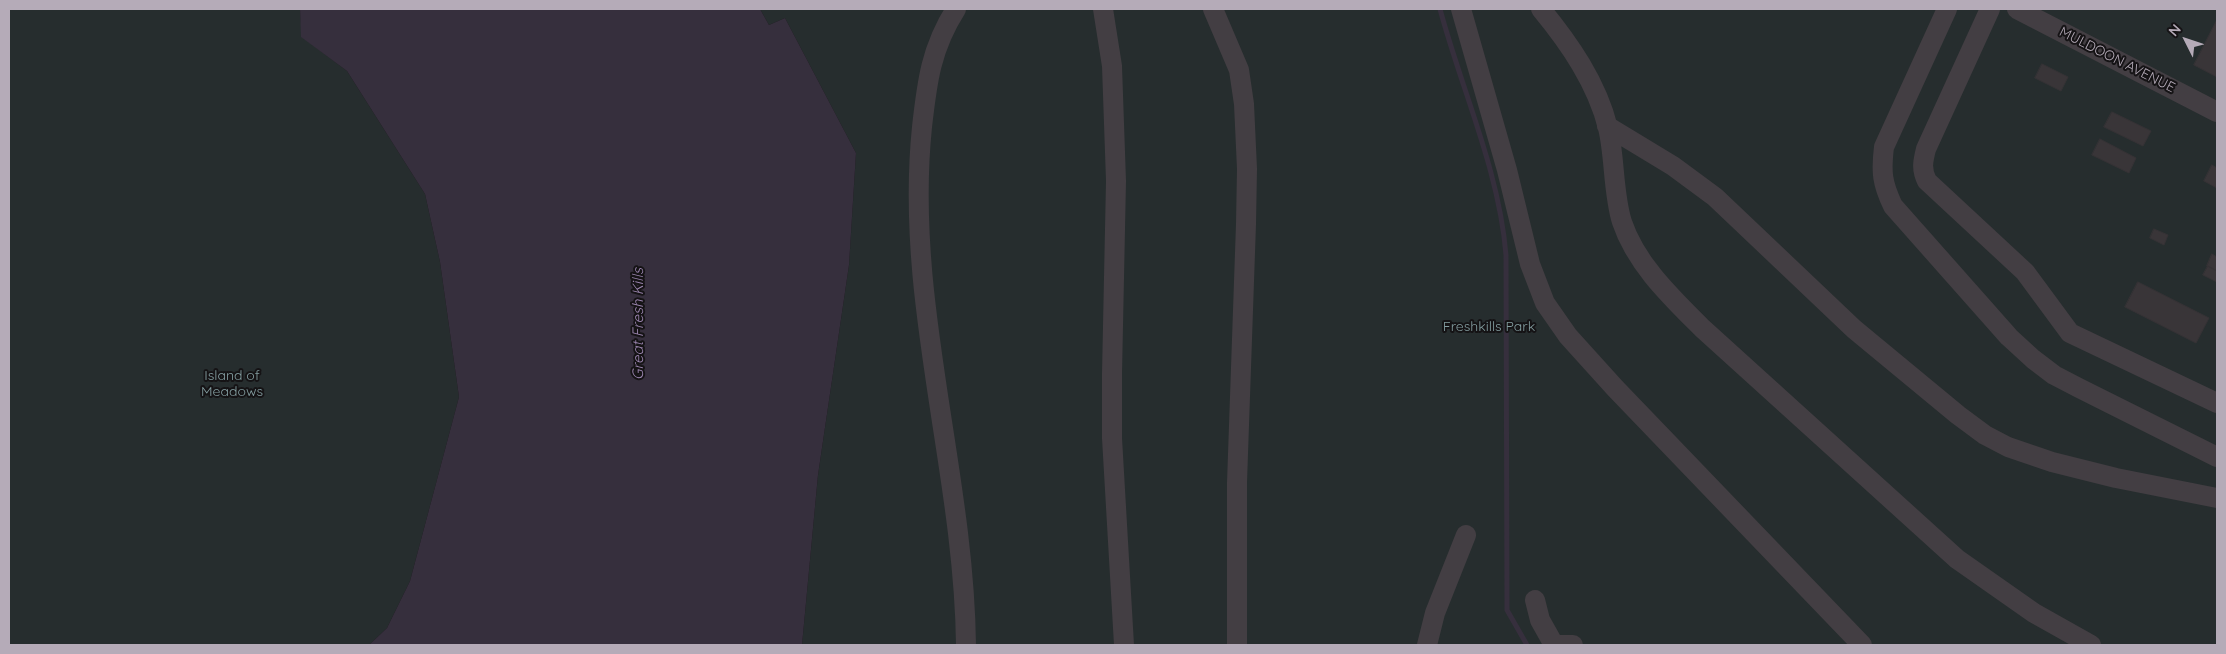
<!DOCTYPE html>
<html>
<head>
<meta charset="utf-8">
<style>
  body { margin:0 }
  #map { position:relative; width:2226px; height:654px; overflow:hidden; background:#1a181a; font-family:Quicksand,sans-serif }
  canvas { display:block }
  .frame { position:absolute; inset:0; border:10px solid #b5abb8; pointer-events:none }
  .north { position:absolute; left:2161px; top:15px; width:50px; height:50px; -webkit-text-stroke:4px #151315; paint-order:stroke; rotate:311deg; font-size:14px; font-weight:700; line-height:20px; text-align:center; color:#b5abb8 }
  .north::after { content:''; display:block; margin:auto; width:18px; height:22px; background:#b5abb8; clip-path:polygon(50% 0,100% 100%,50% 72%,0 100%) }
</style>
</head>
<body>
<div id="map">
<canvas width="2226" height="654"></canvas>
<div class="frame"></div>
<div class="north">N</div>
</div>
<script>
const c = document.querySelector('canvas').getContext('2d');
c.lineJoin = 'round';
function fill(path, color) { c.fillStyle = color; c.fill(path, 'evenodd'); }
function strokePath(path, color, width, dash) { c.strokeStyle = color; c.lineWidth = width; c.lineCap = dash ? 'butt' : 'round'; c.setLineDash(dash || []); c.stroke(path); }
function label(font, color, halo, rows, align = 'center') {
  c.font = font + ' Quicksand,sans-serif'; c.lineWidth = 4; c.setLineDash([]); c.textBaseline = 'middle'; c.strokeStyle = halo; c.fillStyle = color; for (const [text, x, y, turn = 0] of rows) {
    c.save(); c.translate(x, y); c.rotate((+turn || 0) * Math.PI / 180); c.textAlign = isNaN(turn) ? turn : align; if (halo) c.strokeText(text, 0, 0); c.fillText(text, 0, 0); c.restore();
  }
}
fill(new Path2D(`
  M 9,9 L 300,9 L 302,37 L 347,71 L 425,194 L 440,262 L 459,397 L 410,581 L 387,628 L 369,645 L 9,645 Z
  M 760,9 L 2217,9 L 2217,645 L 802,645 L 818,475 L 849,265 L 856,153 L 785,18 L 769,25 Z`), '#262d2e');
fill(new Path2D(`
  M 300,9 L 760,9 L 769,25 L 785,18 L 856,153 L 849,265 L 818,475 L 802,645 L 369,645 L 387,628 L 410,581 L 459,397 L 440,262 L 425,194 L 347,71 L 301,37 Z`), '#362f3d');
strokePath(new Path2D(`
  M 1440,9 C 1462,91 1499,170 1506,255 L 1507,610 L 1527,645`), '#362f3d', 5);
const building = new Path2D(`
  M 2217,20 L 2217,77 L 2194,65 Z
  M 2042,64 L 2068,77 L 2061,91 L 2035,78 Z
  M 2112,112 L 2151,131 L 2143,146 L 2104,127 Z
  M 2100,139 L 2136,158 L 2129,173 L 2092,155 Z
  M 2212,165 L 2217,168 L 2217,188 L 2204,181 Z
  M 2154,229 L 2168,235 L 2164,245 L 2150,238 Z
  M 2212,254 L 2217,257 L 2217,271 L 2207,266 Z
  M 2208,266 L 2217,271 L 2217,282 L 2203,275 Z
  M 2138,282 L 2209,318 L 2196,343 L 2125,307 Z`);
fill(building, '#393538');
strokePath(building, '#353235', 1);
strokePath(new Path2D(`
  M 956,9 C 931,48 927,82 922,127 C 904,301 964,471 966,645
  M 1103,9 L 1112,66 L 1116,181 L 1112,374 L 1112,438 L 1124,645
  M 1213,9 L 1239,70 L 1244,104 L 1247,169 L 1246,224 L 1237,483 L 1237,645
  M 1461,9 L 1507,170 L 1530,264 L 1545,303 L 1568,336 L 1615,388 L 1862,645
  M 1541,9 C 1569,43 1597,83 1608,128 C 1615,157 1613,194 1622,222 C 1636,264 1671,297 1702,328 L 1957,559 L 2034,613 L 2091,645
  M 1947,9 L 1884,147 C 1881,172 1882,183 1893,206 L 2009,337 L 2033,359 L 2054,375 L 2079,388 L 2217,457
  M 1990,9 L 1926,149 C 1923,161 1921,169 1927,181 L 2025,272 L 2070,333 L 2217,403
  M 2017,9 L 2217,112
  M 1607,126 L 1673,166 L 1715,197 L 1854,329 L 1958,415 L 1985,435 L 2008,447 L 2052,462 L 2116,478 L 2217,498
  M 1535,600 L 1540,620 L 1554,645
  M 1427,645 L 1435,613 L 1466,535
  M 1554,645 L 1573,645`), '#433e43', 20);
label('14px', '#b5abb8', '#151315', [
  ["MULDOON AVENUE",2117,60,27]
]);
label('14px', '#849ea1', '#151315', [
  ["Freshkills Park",1489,327],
  ["Island of",232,376],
  ["Meadows",232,392]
]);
label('italic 15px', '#9c86b0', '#151315', [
  ["Great Fresh Kills",638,324,-90]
]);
</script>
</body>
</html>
